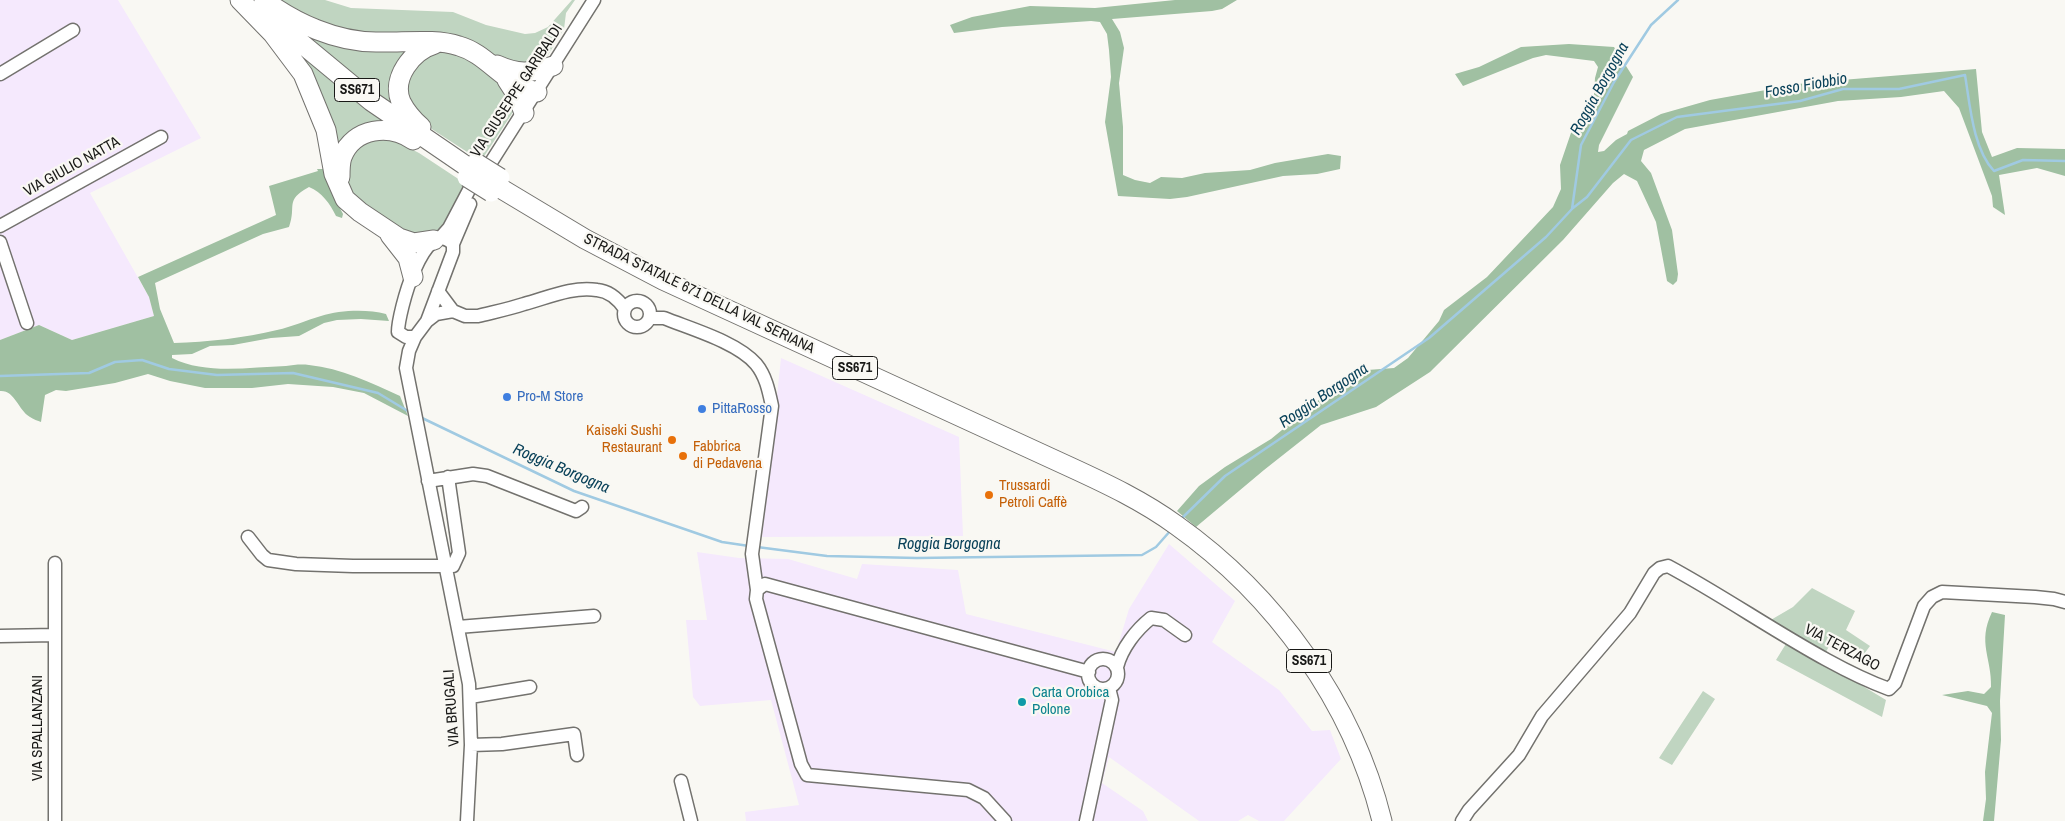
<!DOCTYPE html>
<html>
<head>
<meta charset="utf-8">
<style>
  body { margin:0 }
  canvas { display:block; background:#f9f8f3 }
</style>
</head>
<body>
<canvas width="2065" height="821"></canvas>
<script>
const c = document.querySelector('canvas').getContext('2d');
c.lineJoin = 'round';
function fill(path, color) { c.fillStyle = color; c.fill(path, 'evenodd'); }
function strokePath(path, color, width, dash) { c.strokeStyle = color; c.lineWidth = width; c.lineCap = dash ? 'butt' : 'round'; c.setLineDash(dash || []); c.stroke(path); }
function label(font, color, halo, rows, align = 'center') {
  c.font = font + ' "Archivo Narrow",sans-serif'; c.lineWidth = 4.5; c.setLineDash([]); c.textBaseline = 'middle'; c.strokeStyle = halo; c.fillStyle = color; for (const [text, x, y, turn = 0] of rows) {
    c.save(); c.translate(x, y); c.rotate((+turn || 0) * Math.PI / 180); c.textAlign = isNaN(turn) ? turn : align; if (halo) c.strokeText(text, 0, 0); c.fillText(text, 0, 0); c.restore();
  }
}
fill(new Path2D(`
  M 0,0 L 118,0 L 201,138 L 90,193 L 149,297 L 154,316 L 72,340 L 39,325 L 0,340 Z
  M 781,358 L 959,437 L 963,536 L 762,537 Z
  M 1169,544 L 1235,601 L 1212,642 L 1279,690 L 1312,731 L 1330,730 L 1341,759 L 1284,821 L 1259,821 L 1248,815 L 1238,821 L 1199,821 L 1109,757 L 1102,783 L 1143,811 L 1148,821 L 746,821 L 745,812 L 799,805 L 771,700 L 700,706 L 693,697 L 686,620 L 707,620 L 697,552 L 739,558 L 788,559 L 857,579 L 862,564 L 958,570 L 966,614 L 1116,652 L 1129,609 Z`), '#f5e9fd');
fill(new Path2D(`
  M 273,0 L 325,0 L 351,8 L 453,12 L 486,25 L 525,34 L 535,33 L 548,27 L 572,0 L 575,0 L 566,13 L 564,29 L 548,55 L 539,64 L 507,66 L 467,39 L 451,34 L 433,34 L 395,39 L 326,26 Z
  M 299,26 L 412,50 L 399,112 L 302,37 Z
  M 286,41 L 389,123 L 338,155 Z
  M 446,49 L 488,69 L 516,100 L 513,112 L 481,161 L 424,124 L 407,105 C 408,62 407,66 446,49 Z
  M 390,138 L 419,153 L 469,186 L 436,235 L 413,240 L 350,196 C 345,170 344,165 360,142 Z
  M 1812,588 L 1855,611 L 1846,630 L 1870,646 L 1864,654 L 1833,639 L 1821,661 L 1886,700 L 1882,717 L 1776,660 L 1792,634 L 1769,621 L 1793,607 Z
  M 1703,691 L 1715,699 L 1672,765 L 1659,758 Z`), '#c0d5c1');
fill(new Path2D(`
  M 1175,0 L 1237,0 L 1222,9 L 1212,11 L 1112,19 L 1120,32 L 1124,48 L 1119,83 L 1123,127 L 1123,175 L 1135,180 L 1150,183 L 1161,177 L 1182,178 L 1205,173 L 1250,170 L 1275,163 L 1328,154 L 1341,156 L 1340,169 L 1317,174 L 1283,176 L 1187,197 L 1170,199 L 1118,196 L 1105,122 L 1111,77 L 1109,50 L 1107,34 L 1100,22 L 1091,21 L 1002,27 L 954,33 L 950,25 L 972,17 L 1030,6 L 1095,8 Z
  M 1569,44 L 1614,47 L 1633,77 L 1599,145 L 1598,152 L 1604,151 L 1616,140 L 1627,134 L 1628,131 L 1661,114 L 1710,100 L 1805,83 L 1976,69 L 1982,132 L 1992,157 L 2017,148 L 2065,149 L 2065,176 L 2037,168 L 1999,175 L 2005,215 L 1993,207 L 1992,196 L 1959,108 L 1944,91 L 1901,97 L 1838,101 L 1685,129 L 1644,150 L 1641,161 L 1651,173 L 1672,230 L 1678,274 L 1677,281 L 1673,285 L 1667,281 L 1656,222 L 1637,181 L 1624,174 L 1613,183 L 1563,240 L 1430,372 L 1376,407 L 1321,425 L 1264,470 L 1196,527 L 1177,511 L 1199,486 L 1225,467 L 1271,439 L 1354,371 L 1394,368 L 1408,358 L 1439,321 L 1444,310 L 1487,277 L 1553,207 L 1561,189 L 1560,165 L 1573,127 L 1593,110 L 1595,78 L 1598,67 L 1594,61 L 1546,55 L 1533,58 L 1463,86 L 1455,74 L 1479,67 L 1521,47 Z
  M 317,169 L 324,169 L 333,195 L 343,214 L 342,218 L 336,216 C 330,204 322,192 309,187 C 284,201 297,205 289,227 L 263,234 L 155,283 L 160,309 L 174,343 C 207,342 245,338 277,330 C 292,327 306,320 321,316 C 340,310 367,309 386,314 L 389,321 L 361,319 L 337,320 L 324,323 L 299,336 L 271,338 L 233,345 L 210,346 L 192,354 L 172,355 L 172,358 C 206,375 249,367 286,366 C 293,365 301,364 309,365 C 341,368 371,383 400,396 L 408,416 L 364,393 L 333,387 L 288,384 L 252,388 L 205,388 L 170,381 L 148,374 L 115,383 L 66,391 L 56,390 L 45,395 L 41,422 C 38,421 33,419 30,417 C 18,410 15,390 0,391 L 0,340 L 39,325 L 72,340 L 154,316 L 149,297 L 138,277 L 276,215 L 269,186 L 318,171 Z
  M 1992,612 L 2005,615 L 2000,701 L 2001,740 L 1994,821 L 1983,821 L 1986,799 L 1985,772 L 1992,713 L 1987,706 L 1942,695 L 1968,691 L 1984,694 L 1991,687 C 1992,658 1977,643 1992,612 Z`), '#a0c0a2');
strokePath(new Path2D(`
  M 1573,208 L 1587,197 L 1631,140 L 1677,117 L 1800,101 L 1843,89 L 1899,89 L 1965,75 C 1970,105 1973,149 1994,171 L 2023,160 L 2065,161
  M 0,376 L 89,373 L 115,362 L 142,360 L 169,369 L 217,375 L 293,373 L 378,393 L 411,413
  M 420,417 L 574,491 L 722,542 L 749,546
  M 1181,519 L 1225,476 L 1429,338 L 1546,237 L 1572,209 L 1581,145 L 1614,82 L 1651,25 L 1678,0
  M 757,547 L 827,556 L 917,558 L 1142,555 L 1156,547 L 1171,530`), '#a0cae2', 2.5);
const minor = new Path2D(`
  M 0,74 L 73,30
  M 0,226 L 161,137
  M 441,237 L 449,228 L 469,190 L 483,175 L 594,0
  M 0,242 L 27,323
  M 453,244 L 470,204
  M624 314a13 13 0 1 1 26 0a13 13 0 1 1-26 0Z
  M 453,311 L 465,316 L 478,316 C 494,312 509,309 524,304 C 547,298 572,286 597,290 C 609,291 618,299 625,309
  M 650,318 L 664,318 C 691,329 737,342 756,364 C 766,376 769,392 772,406 L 752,554 L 757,590
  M 427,321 L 436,314 L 453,311 L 438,291
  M 415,337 L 406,337 L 398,332 C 398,313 424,214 453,244 L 453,252 L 427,321 L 415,337 L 409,351 L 406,368 L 469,684 L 471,745 L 467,821
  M 428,481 L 473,474 L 487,476 L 576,511 L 582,507
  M 248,537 L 262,555 L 268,560 L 296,564 L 353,566 L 453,566 L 459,553 L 448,477
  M 55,563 L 55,821
  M 458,627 L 594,616
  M 0,636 L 55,635
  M1088 674a15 15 0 1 1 30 0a15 15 0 1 1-30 0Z
  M 1117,667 C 1122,648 1136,630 1151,618 L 1164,620 L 1185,635
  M 470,697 L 530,687
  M 471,745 L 502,744 L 574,734 L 577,755
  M 681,781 L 691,821
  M 1005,821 L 984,798 L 968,790 L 807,775 L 801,764 L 756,599 L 757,590 L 765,584 L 1089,672
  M 1086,821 L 1112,700 L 1109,688
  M 1462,821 L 1469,810 L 1519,755 L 1542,716 L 1630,613 L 1654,573 L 1660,568 L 1668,566 C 1722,595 1772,630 1827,660 C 1847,671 1867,681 1889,689 L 1895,683 L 1924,606 L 1932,597 L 1942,592 L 2035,597 L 2054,599 L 2065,602`);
const highway = new Path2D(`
  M 240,0 L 273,34 L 303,74 L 326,130 L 334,174 L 345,199 L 360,212 L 399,238 L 414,243 L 434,240
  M 264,0 C 295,23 336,42 376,42 C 403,43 434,38 459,46 C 488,54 503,84 537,92
  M 272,19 L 371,101 L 472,170
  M 497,65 C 519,75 530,73 553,66
  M 507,80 L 518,97 L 524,113
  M 421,127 C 413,120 406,112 401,102 C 391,78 412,51 435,44
  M 340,177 C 340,171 340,163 342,157 C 354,127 390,124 413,140
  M 495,185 L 585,239 L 663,280 L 1070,467 C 1107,484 1143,501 1176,525 C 1275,595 1353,703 1382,821
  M 390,235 L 408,258 L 413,277`);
strokePath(minor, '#73726e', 15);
strokePath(highway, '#73726e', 21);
strokePath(minor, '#fff', 12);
strokePath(highway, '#fff', 19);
const highwayBridge = new Path2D(`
  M 476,163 L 500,178
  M 467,177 L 491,192`);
strokePath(highwayBridge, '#73726e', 21, []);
strokePath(highwayBridge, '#fff', 19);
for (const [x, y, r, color] of [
  [507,397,5,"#3f7fe0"],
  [702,409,5,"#3f7fe0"],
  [672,440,5,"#e8710a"],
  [683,456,5,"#e8710a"],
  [989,495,5,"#e8710a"],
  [1022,702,5,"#0f9aa8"]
]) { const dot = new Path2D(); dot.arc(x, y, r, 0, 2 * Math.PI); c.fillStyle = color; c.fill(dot); strokePath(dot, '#f9f8f3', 2); }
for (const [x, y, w] of [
  [357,90,45],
  [855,368,45],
  [1309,661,45]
]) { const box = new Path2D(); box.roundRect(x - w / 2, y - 11.5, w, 23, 4); c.fillStyle = '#f9f8f3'; c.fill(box); strokePath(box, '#191917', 1); }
label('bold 14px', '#191917', null, [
  ["SS671",357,90],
  ["SS671",855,368],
  ["SS671",1309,661]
]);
label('15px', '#191917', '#f9f8f3', [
  ["VIA GIUSEPPE GARIBALDI",517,91,-57],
  ["VIA GIULIO NATTA",72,167,-29],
  ["STRADA STATALE 671 DELLA VAL SERIANA",699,294,26],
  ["VIA TERZAGO",1842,648,28],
  ["VIA BRUGALI",452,708,-94],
  ["VIA SPALLANZANI",38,728,-90]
]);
label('15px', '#366cbe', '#f9f8f3', [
  ["Pro-M Store",517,397],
  ["PittaRosso",712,409]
], 'left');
label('15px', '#c56008', '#f9f8f3', [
  ["Kaiseki Sushi",662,431,"right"],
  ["Restaurant",662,448,"right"],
  ["Fabbrica",693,447],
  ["di Pedavena",693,464],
  ["Trussardi",999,486],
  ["Petroli Caffè",999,503]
], 'left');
label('15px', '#0d838f', '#f9f8f3', [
  ["Carta Orobica",1032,693],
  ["Polone",1032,710]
], 'left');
label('italic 16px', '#094159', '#f9f8f3', [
  ["Fosso Fiobbio",1806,86,-10],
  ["Roggia Borgogna",1600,89,-61],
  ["Roggia Borgogna",1324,396,-34],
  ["Roggia Borgogna",561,469,23],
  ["Roggia Borgogna",949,545]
]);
</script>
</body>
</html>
